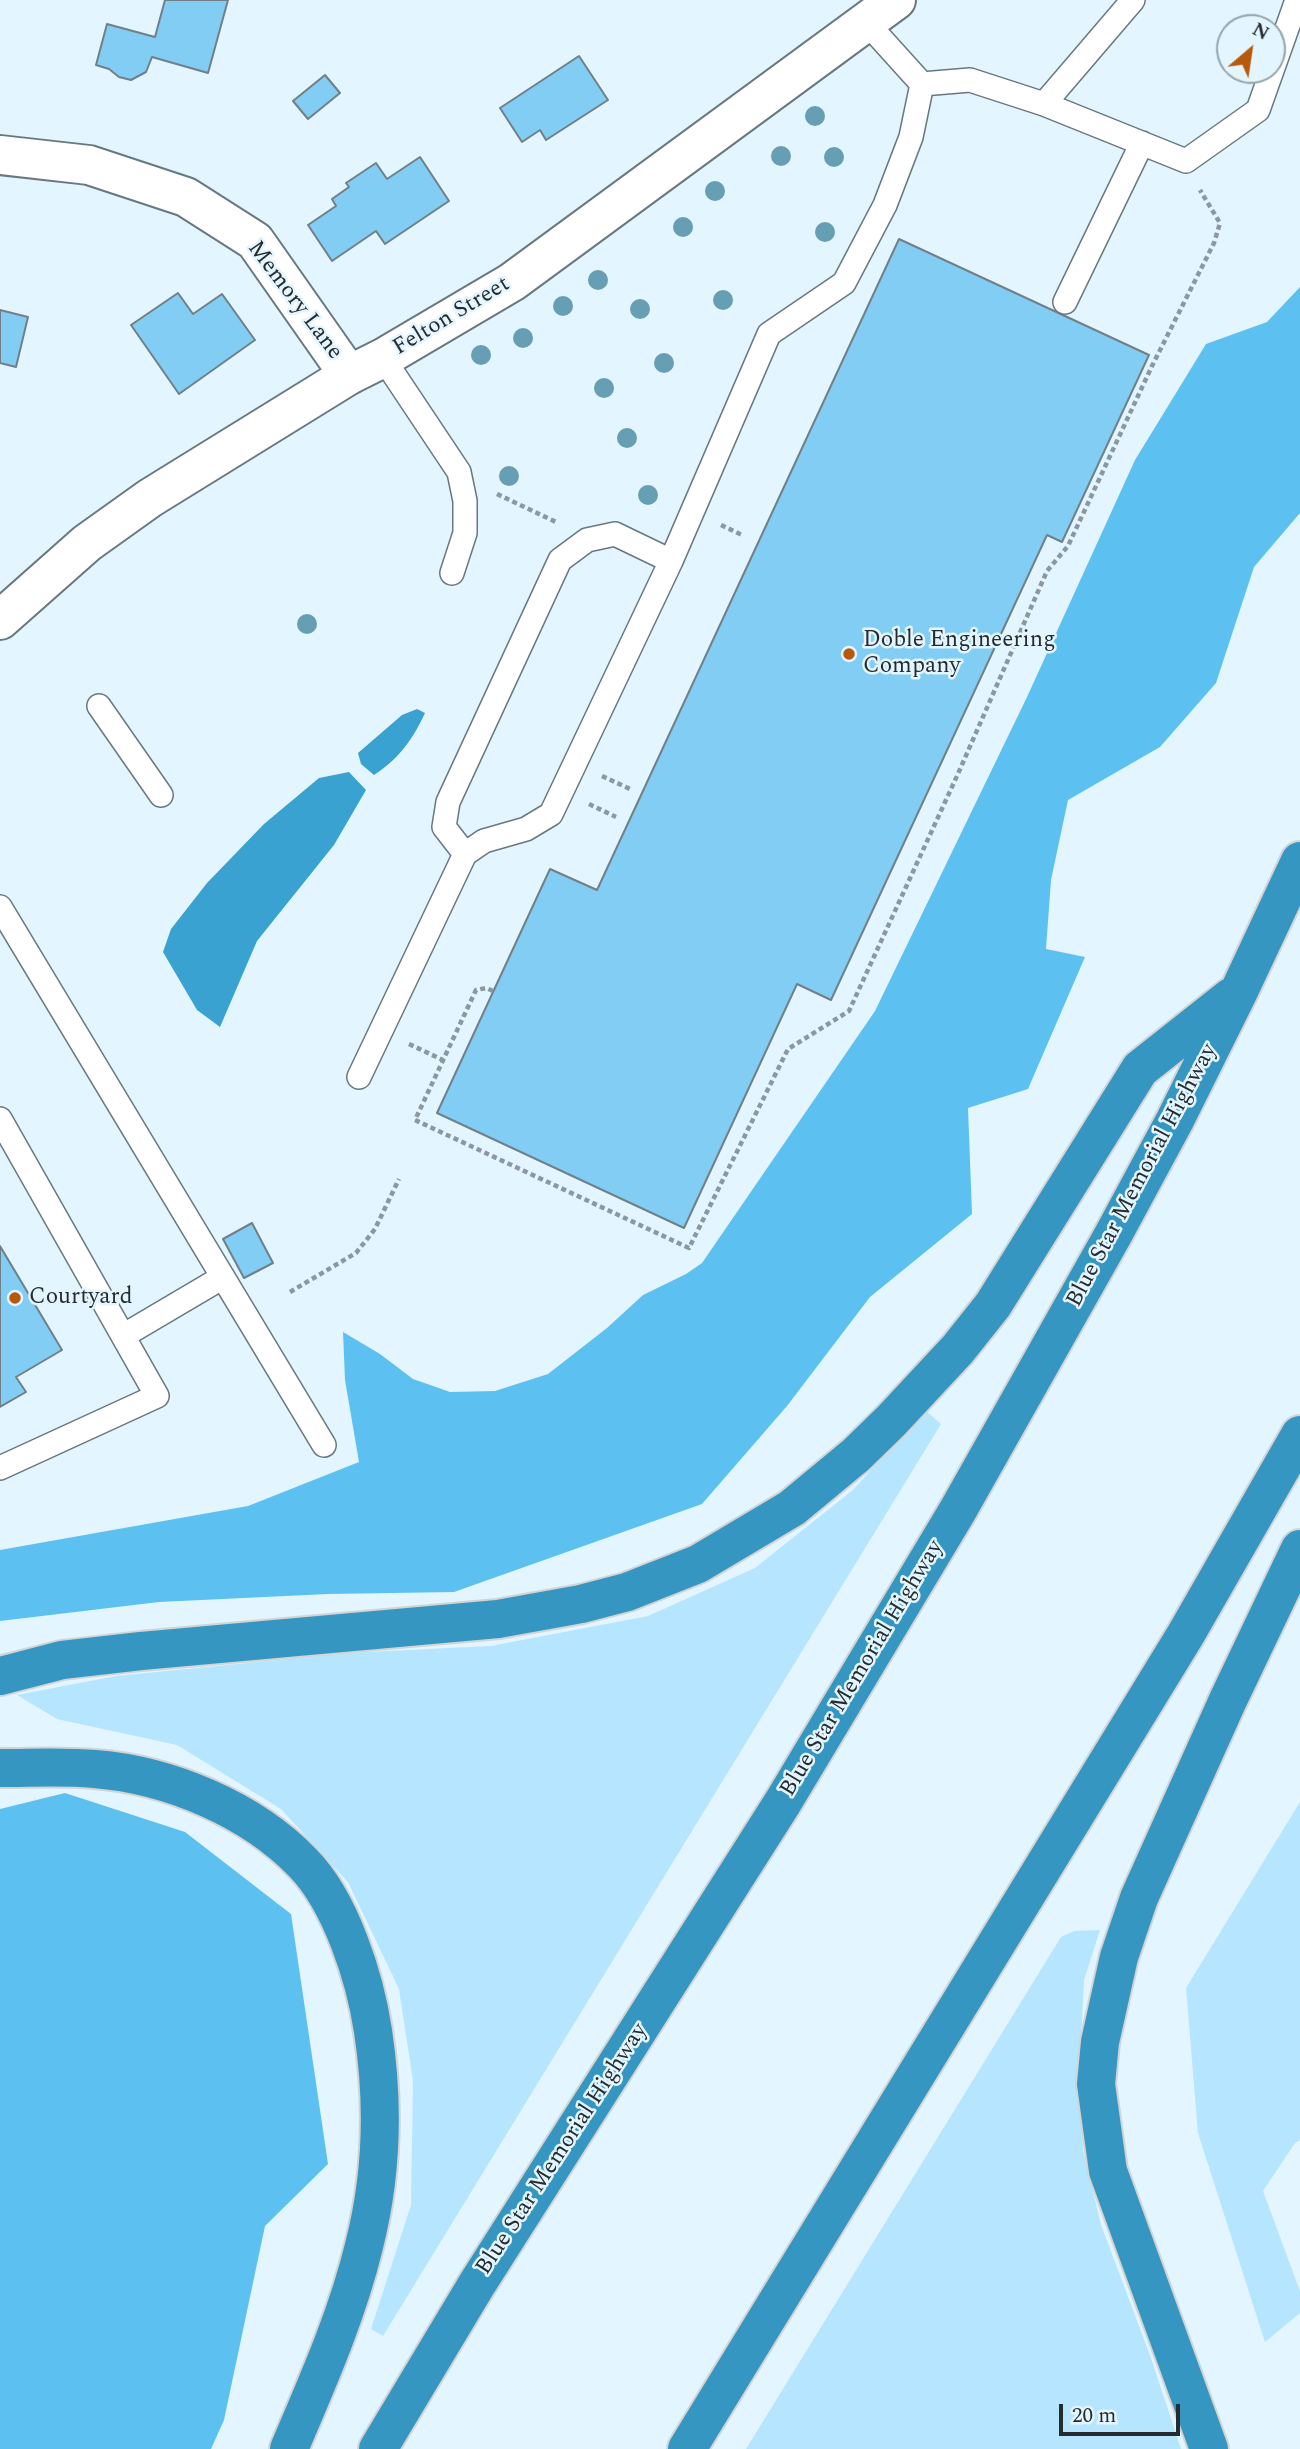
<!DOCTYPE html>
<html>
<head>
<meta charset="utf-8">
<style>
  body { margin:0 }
  #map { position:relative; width:1300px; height:2449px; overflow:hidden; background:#e3f5fe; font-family:Spectral,serif }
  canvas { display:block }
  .north { position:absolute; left:1216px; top:14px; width:70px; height:70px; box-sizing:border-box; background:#e3f5fe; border:2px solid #97a5ab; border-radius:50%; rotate:29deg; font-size:19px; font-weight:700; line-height:28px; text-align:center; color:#252c2f }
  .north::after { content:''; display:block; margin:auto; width:24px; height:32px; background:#b85a0b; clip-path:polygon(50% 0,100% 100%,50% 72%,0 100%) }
  .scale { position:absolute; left:1059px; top:2404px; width:121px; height:32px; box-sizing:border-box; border:4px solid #252c2f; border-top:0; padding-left:9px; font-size:21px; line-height:24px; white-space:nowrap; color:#252c2f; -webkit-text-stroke:5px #e3f5fe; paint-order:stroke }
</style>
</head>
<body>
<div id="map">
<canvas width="1300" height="2449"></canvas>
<div class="north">N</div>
<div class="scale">20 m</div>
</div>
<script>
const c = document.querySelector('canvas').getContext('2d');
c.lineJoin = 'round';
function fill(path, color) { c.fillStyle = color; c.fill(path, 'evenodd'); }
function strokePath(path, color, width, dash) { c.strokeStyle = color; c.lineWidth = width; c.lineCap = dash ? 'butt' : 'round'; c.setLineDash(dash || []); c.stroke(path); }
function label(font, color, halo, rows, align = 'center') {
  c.font = font + ' Spectral,serif'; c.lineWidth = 5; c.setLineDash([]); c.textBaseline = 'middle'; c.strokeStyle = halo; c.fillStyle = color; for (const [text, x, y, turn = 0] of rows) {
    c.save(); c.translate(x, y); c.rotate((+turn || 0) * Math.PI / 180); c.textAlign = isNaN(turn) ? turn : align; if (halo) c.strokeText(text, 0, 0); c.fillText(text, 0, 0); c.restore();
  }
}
fill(new Path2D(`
  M 925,1410 L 941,1424 L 383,2336 L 371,2329 L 411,2205 L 413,2081 L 399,1989 L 348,1882 L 281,1809 L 177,1745 L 57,1719 L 17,1695 L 116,1676 L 348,1653 L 491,1646 L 648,1616 L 755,1568 L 853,1490 Z
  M 1300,1802 L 1300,2140 L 1295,2143 L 1263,2191 L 1300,2291 L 1300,2313 L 1265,2342 L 1198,2133 L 1186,1988 Z
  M 1100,1930 L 1084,1980 L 1080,2060 L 1083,2150 L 1101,2225 L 1151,2358 L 1181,2449 L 746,2449 L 1061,1937 L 1074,1931 Z`), '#b6e5ff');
fill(new Path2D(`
  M 1300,287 L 1300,513 L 1254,567 L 1216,683 L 1160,747 L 1068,800 L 1051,880 L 1046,949 L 1085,957 L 1028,1089 L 968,1108 L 972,1214 L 870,1297 L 787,1406 L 702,1504 L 454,1592 L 328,1594 L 159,1602 L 0,1621 L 0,1550 L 248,1506 L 359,1462 L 345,1380 L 343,1332 L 380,1354 L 413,1379 L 450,1392 L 495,1391 L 548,1374 L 607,1328 L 643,1295 L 686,1274 L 702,1263 L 875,1011 L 1027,697 L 1135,460 L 1206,344 L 1267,322 Z
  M 65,1793 L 185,1832 L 291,1914 L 328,2164 L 265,2226 L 224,2420 L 211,2449 L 0,2449 L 0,1809 Z`), '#5cc1f1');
fill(new Path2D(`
  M 417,709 L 425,713 C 413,739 399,759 374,775 L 361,764 L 358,753 L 402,715 Z
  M 349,772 L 366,790 L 334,845 L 257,941 L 220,1027 L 197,1010 L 163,952 L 171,929 L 207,883 L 264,824 L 319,778 Z`), '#39a2d1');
const building = new Path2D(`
  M 165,0 L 228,0 L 208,73 L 152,57 L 146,72 L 131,80 L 119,77 L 109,69 L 96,65 L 107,24 L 155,37 Z
  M 579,56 L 608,100 L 546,140 L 540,130 L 522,142 L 500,108 Z
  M 325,75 L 340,93 L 308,119 L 293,101 Z
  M 420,157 L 449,201 L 385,244 L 376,231 L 332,261 L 308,225 L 336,206 L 332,199 L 349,187 L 346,183 L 376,163 L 387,179 Z
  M 899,239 L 1149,355 L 1062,542 L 1047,535 L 831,1000 L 797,984 L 684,1228 L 437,1113 L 550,869 L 597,890 Z
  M 178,293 L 193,314 L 222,294 L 255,340 L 179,394 L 131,325 Z
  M 0,310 L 28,317 L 16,367 L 0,363 Z
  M 252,1223 L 273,1263 L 244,1278 L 223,1239 Z
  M 0,1246 L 62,1350 L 16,1377 L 26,1392 L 0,1407 Z`);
fill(building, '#81cdf4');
strokePath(building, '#718088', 2);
const service = new Path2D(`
  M 866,22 L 922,84 L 970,80 L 1044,104 L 1186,161 L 1258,110 L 1297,0
  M 1044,104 L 1133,0
  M 1065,302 L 1142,143
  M 383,358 L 459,472 L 465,501 L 465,533 L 452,573
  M 99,706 L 161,795
  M 465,854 L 444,827 L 448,802 L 560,560 L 587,540 L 615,534 L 671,561
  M 0,907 L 324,1445
  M 359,1077 L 465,854 L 484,841 L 526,829 L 551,814 L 671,561 L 769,334 L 844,283 L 885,205 L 911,137 L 922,84
  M 0,1119 L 157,1396 L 0,1468
  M 123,1336 L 223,1277`);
const minor = new Path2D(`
  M 0,155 L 89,165 L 186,197 L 255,241 L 349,375`);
const tertiary = new Path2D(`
  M 0,620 L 87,543 L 150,498 L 349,375 L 383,358 L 512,282 L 896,0`);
const motorway = new Path2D(`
  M 0,1676 L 62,1660 L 141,1651 L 498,1619 L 581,1604 L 627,1592 L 698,1564 L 792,1508 L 856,1455 L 891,1421 L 958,1349 L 993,1305 L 1140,1069 L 1231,997
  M 0,1768 C 32,1768 64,1766 95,1769 C 169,1775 251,1809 303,1863 C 341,1902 365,1978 373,2031 C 384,2103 382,2176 364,2246 C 347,2316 317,2383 289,2449
  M 378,2449 L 477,2284 L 783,1802 L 958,1510 L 1113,1235 L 1175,1120 L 1240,989 L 1300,861
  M 687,2449 L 1186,1634 L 1300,1435
  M 1209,2449 L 1108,2171 L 1096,2084 L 1100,2042 L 1119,1957 L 1139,1898 L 1228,1700 L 1300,1549`);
strokePath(service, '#687880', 26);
strokePath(minor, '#687880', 42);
strokePath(tertiary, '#687880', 42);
strokePath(motorway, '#d3d5d5', 42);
strokePath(new Path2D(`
  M 497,494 L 556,522
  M 721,525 L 742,535
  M 602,776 L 630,789
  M 589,804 L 616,817
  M 493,991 L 486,988 L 476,990 L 415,1120 L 689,1248 L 788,1049 L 849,1011 L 957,776 L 1047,571 L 1068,546 L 1152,366 L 1214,243 L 1220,223 L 1200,190
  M 409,1044 L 443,1060
  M 290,1292 L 356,1253 L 375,1229 L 399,1179`), '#8b989f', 4.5, [5, 3.5]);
strokePath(service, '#fff', 23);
strokePath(minor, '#fff', 38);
strokePath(tertiary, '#fff', 38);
strokePath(motorway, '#3696c2', 38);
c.fillStyle = '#669eb3';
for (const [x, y] of [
  [815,116],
  [781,156],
  [834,157],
  [715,191],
  [683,227],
  [825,232],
  [598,280],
  [723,300],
  [563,306],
  [640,309],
  [523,338],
  [481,355],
  [664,363],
  [604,388],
  [627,438],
  [509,476],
  [648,495],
  [307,624]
]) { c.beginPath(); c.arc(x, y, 10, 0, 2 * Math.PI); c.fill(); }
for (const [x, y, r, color] of [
  [849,654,7,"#b85a0b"],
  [15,1298,7,"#b85a0b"]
]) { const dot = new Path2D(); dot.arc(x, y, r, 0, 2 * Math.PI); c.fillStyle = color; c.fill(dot); strokePath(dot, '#e3f5fe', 2.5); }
label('23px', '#252c2f', '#e3f5fe', [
  ["Memory Lane",294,301,53],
  ["Felton Street",452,317,-31],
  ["Blue Star Memorial Highway",1143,1176,-62],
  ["Blue Star Memorial Highway",863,1669,-59],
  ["Blue Star Memorial Highway",563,2150,-57]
]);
label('23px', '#252c2f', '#e3f5fe', [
  ["Doble Engineering",863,641],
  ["Company",863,667],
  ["Courtyard",29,1298]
], 'left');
</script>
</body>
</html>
